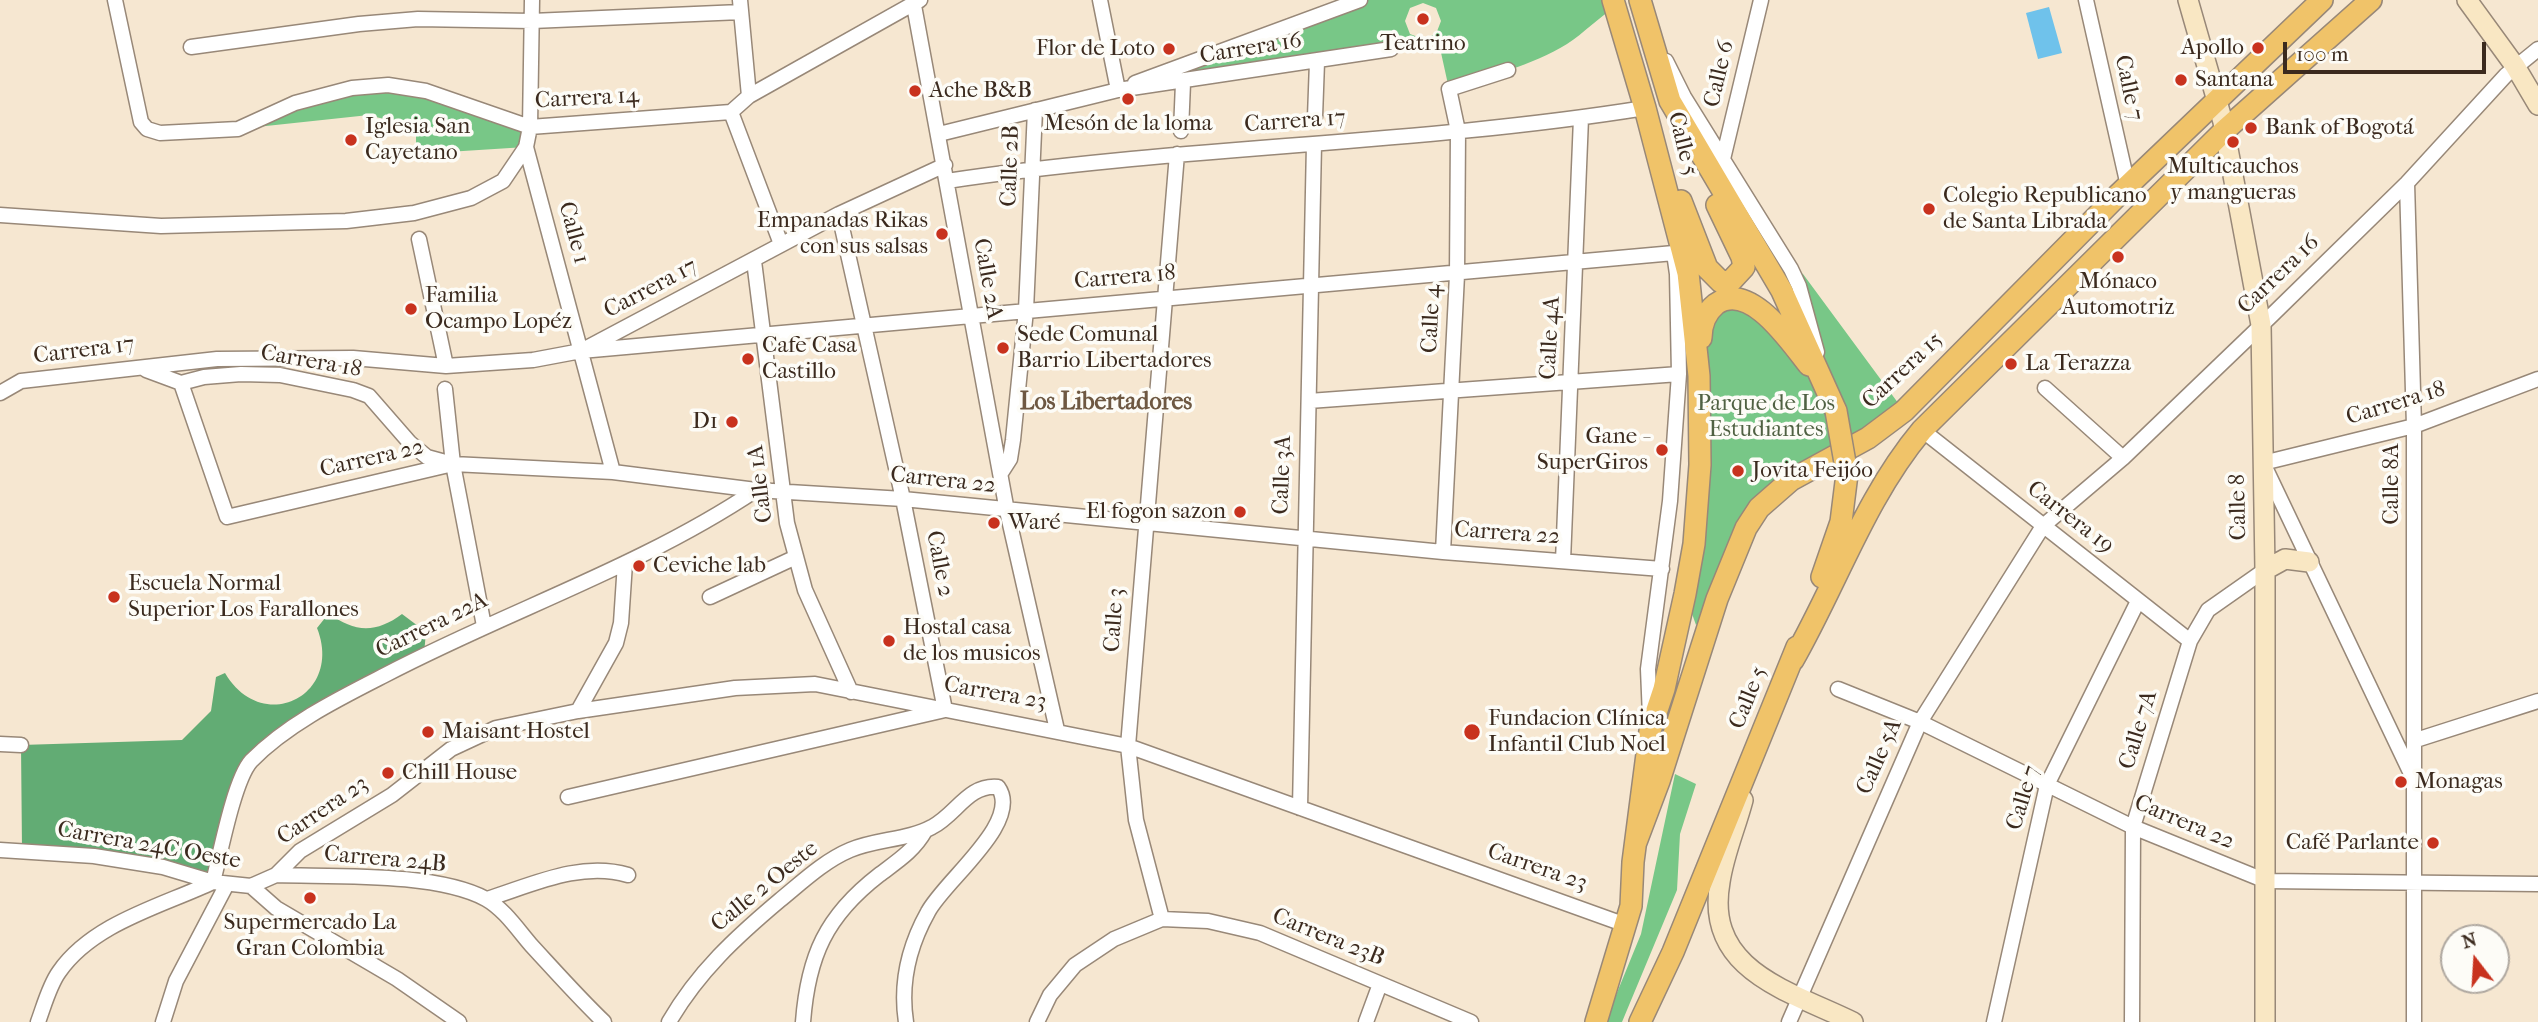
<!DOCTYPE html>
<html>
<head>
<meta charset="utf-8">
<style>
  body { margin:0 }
  #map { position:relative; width:2538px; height:1022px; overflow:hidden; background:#f6e7d1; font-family:"IM FELL French Canon",serif }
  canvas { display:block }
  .north { position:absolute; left:2440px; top:924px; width:70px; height:70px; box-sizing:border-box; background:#fdfcf7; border:2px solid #afa8a0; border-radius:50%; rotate:343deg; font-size:19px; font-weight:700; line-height:28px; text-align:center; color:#3b2a1e }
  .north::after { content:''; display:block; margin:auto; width:24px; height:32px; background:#c8321e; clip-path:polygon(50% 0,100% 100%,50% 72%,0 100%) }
  .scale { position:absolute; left:2283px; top:42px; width:203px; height:32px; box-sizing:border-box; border:4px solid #3b2a1e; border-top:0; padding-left:9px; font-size:21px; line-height:24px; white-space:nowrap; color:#3b2a1e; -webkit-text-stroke:5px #fdfcf7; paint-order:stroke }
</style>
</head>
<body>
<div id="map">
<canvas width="2538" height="1022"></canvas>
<div class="north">N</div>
<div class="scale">100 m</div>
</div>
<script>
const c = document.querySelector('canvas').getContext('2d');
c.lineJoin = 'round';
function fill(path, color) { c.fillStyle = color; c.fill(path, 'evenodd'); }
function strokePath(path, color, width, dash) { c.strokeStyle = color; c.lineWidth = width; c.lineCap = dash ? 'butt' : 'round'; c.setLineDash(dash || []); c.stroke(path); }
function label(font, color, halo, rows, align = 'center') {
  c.font = font + ' "IM FELL French Canon",serif'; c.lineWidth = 7; c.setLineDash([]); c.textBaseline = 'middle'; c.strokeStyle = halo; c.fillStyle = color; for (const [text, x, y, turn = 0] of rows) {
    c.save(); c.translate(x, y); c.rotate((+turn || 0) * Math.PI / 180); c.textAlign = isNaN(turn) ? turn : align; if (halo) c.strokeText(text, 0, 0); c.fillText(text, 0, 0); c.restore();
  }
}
fill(new Path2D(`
  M 1360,0 L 1613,0 L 1615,7 C 1598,18 1584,33 1567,44 C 1531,66 1489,76 1449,89 L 1438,39 L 1183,83 L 1173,68 ZM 1423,3 L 1436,8 L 1441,21 L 1436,34 L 1423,39 L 1410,34 L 1405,21 L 1410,8 Z
  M 388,85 L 530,127 L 526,147 L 416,154 L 416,128 L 369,115 L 238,129 L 295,103 Z
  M 1791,269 L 1803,274 L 1904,411 L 1774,493 L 1717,599 L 1696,625 L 1685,594 L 1704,318 L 1740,300 L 1823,381 Z
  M 1675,774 L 1696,784 L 1680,834 L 1677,890 L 1622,1022 L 1605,1022 L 1641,934 Z`), '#78c787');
fill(new Path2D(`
  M 329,613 C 354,633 377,633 402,614 L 426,632 L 424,654 L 348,694 L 250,763 L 213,882 L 22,849 L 21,745 L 182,740 L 211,711 L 216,677 L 225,673 C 262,736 344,696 317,628 Z`), '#62ac74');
fill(new Path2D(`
  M 2049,7 L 2062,53 L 2038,59 L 2026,13 Z`), '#6fc2eb');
const street = new Path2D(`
  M 115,0 L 141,122 L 147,129 L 160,133 L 238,129 L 295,103 L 352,88 L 388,85 L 426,91 L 530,127 L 731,112 L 749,96 L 920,0
  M 532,0 L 530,127 L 526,147 L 613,472
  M 740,0 L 749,96
  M 913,0 L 1007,511 L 1057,730
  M 1100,0 L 1118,90
  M 2086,0 L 2128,186
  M 191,47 L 359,24 L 418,19 L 532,21 L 741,12
  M 1666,61 L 1684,97 L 1791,269 L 1799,286 L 1817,352
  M 1135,83 L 1360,0
  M 731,112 L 781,244
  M 1315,117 L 1317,62
  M 1181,131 L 1183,83
  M 939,134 L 1118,90 L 1391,49
  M 1723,159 L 1761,0
  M 947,181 C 1179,146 1414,145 1645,108 L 1644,115
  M 2407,183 L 2414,426 L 2414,1022
  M 0,215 L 161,226 L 346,221 L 414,213 L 471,198 L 503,181 L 526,147
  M 419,239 L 446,366
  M 754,261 L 787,523 L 805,590 L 851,692
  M 581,351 L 1674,253
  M 146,370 L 181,383 L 204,377 L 241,374 L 280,375 L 353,390 L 369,396 L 410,443 L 427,457 L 449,463
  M 181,383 L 227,517 L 453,464 L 613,472 L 756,490 L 903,499 L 1443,552 L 1662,569
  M 2045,388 L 2123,458
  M 445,389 L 453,464 L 484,626
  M 0,393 L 21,381 L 217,359 L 353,358 L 446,366 L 533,360 L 581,351 L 839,214 L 945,165
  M 1309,401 L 1679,374
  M 1922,430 L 2190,641
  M 1001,473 L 1010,459 L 1013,440 L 1026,310 L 1035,110
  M 1443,552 L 1457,275 L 1458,131 L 1449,89 L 1508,70
  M 1563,561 L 1581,118
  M 710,597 L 796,557
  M 1838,689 L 1920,722 L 2133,827 L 2266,881 L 2538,884
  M 578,711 L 616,643 L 621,623 L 625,563
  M 1650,717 L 1648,669 L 1670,501 L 1679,374 L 1677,274 L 1674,253
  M 2416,740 L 2538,701
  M 0,744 L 21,745
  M 2414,780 L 2263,463 L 2414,426 L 2538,379
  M 568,797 L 945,710 L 903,499 L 839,214
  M 1300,808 L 1314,144
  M 0,850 L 94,856 L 163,867 L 213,882 L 251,886 L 276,908 L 397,979 L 459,1022
  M 276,875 C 334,877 436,872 486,899 C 504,909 518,930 531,945 C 555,971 578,997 604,1022
  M 213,882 C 220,855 234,780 251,761 C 287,724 340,698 385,675 C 507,611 641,567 756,490
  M 251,886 L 276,875 L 300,851 L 392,795 L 451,749 L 496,728 L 578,711 L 735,688 L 815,684 L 1128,746 L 1626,925
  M 487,899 C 532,885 580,861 628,875
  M 1162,919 L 1136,820 L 1128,746 L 1177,154
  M 38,1022 C 44,1006 49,986 59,972 C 93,923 162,906 213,882
  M 163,1022 L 176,981 L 227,884
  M 669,1022 C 698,972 736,937 780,900 C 802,882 824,861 850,850 C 876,839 908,840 932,827 C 956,815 968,784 998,787 C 1023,822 944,881 928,912 C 909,946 900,983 906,1022
  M 803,1022 C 808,956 826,916 879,875 C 896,862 914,851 925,831
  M 1037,1022 L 1050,995 L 1075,965 L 1114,939 L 1162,919 L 1208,921 L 1260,933 L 1471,1022
  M 1366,1022 L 1380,984
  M 1789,1022 L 1920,722 L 2043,526 L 2123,458 L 2271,316 L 2407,183 L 2506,75 L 2538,49
  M 1994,1022 L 2047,785 L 2138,601
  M 2132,1022 L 2133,827 L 2190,641 L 2208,610 L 2265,570`);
const secondary = new Path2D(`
  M 2188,0 L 2223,122 L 2261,325 L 2265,570 L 2265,1022
  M 2467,0 L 2515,66 L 2538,105
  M 2265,570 L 2285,559 L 2309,562
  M 1743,800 C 1736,827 1724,854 1720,882 C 1704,971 1790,991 1853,1022`);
const primary = new Path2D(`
  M 1640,0 L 1670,101 L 1782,291 L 1836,411
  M 1681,201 L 1707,268 L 1721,282 L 1731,281 L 1744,267 L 1742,257 L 1717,205
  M 1701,338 C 1701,325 1705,313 1716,304 C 1750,280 1791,343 1809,365
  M 1822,577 L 1841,522 L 1847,474
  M 1793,660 C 1837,583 1865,498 1922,430 L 2225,130 L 2371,0
  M 1636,842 L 1659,781 L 1717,599 L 1746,528 L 1759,508 L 1791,480 L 1868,438 L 1904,411 L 2119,194 L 2322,0
  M 1596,1022 L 1631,906 L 1633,862 L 1650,731 L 1664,689 L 1685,594 L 1694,544 L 1700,465 L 1699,376 L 1688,273 L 1645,108 L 1613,0
  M 1640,1022 L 1673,952 L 1797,647`);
strokePath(street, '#988878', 17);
strokePath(secondary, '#988878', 22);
strokePath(primary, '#988878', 24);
strokePath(street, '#fff', 14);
strokePath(secondary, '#f9e7c3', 19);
strokePath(primary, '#f0c369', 21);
const primaryBridge = new Path2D(`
  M 1836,411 L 1847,474`);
strokePath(primaryBridge, '#988878', 24, []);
strokePath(primaryBridge, '#f0c369', 21);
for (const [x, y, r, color] of [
  [1423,19,7,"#c8321e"],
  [2258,48,7,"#c8321e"],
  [1169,49,7,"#c8321e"],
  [2181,80,7,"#c8321e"],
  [915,91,7,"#c8321e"],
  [1128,99,7,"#c8321e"],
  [2251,128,7,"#c8321e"],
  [351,140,7,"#c8321e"],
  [2233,142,7,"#c8321e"],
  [1929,209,7,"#c8321e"],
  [942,234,7,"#c8321e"],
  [2118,257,7,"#c8321e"],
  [411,309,7,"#c8321e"],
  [1003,348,7,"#c8321e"],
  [748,359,7,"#c8321e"],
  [2011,364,7,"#c8321e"],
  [732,422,7,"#c8321e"],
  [1662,450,7,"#c8321e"],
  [1738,471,7,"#c8321e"],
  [1240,512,7,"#c8321e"],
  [994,523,7,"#c8321e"],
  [639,566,7,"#c8321e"],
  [114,597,7,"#c8321e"],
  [889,641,7,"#c8321e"],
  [428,732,7,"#c8321e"],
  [1472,732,9,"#c8321e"],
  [388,773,7,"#c8321e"],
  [2401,782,7,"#c8321e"],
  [2433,843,7,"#c8321e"],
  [310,898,7,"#c8321e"]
]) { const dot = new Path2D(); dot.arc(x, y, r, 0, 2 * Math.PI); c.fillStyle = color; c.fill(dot); strokePath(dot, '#fdfcf7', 2.5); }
label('23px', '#3b2a1e', '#fdfcf7', [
  ["Teatrino",1423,44,"center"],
  ["Apollo",2244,48,"right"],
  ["Flor de Loto",1155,49,"right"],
  ["Santana",2195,80],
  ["Ache B&B",929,91],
  ["Mesón de la loma",1128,124,"center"],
  ["Iglesia San",365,127],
  ["Cayetano",365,153],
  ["Bank of Bogotá",2265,128],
  ["Multicauchos",2233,167,"center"],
  ["y mangueras",2233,193,"center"],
  ["Colegio Republicano",1943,196],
  ["de Santa Librada",1943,222],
  ["Empanadas Rikas",928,221,"right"],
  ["con sus salsas",928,247,"right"],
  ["Mónaco",2118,282,"center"],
  ["Automotriz",2118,308,"center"],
  ["Familia",425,296],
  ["Ocampo Lopéz",425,322],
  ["Sede Comunal",1017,335],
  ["Barrio Libertadores",1017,361],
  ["Cafe Casa",762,346],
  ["Castillo",762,372],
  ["La Terazza",2025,364],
  ["D1",718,422,"right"],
  ["Gane -",1648,437,"right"],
  ["SuperGiros",1648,463,"right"],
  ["Jovita Feijóo",1752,471],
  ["El fogon sazon",1226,512,"right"],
  ["Waré",1008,523],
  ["Ceviche lab",653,566],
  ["Escuela Normal",128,584],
  ["Superior Los Farallones",128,610],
  ["Hostal casa",903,628],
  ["de los musicos",903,654],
  ["Fundacion Clínica",1488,719],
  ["Infantil Club Noel",1488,745],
  ["Maisant Hostel",442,732],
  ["Chill House",402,773],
  ["Monagas",2415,782],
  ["Café Parlante",2419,843,"right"],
  ["Supermercado La",310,923,"center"],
  ["Gran Colombia",310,949,"center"]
], 'left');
label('23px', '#3b2a1e', '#fdfcf7', [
  ["Carrera 16",1251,49,-9],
  ["Calle 6",1720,74,-77],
  ["Calle 7",2128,88,78],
  ["Carrera 14",587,99,-3],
  ["Carrera 17",1295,122,-4],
  ["Calle 5",1682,144,76],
  ["Calle 2B",1011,166,-88],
  ["Calle 1",573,233,75],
  ["Carrera 16",2279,275,-44],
  ["Carrera 18",1125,278,-5],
  ["Calle 2A",987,279,80],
  ["Carrera 17",651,289,-28],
  ["Calle 4",1432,319,-87],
  ["Calle 4A",1551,338,-87],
  ["Carrera 17",84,351,-7],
  ["Carrera 18",311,362,10],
  ["Carrera 15",1903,371,-43],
  ["Carrera 18",2396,404,-17],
  ["Carrera 22",372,459,-13],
  ["Calle 3A",1283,475,-88],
  ["Carrera 22",943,481,6],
  ["Calle 1A",761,484,-97],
  ["Calle 8A",2392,484,-90],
  ["Calle 8",2239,507,-91],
  ["Carrera 19",2070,518,38],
  ["Carrera 22",1507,534,4],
  ["Calle 2",939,564,79],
  ["Calle 3",1115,620,-86],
  ["Carrera 22A",432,626,-26],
  ["Carrera 23",995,694,10],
  ["Calle 5",1749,698,-68],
  ["Calle 7A",2139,730,-73],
  ["Calle 5A",1880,757,-66],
  ["Calle 7",2024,798,-73],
  ["Carrera 23",323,811,-34],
  ["Carrera 22",2184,823,23],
  ["Carrera 24C Oeste",149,846,10],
  ["Carrera 24B",385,860,5],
  ["Carrera 23",1537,868,19],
  ["Calle 2 Oeste",765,887,-39],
  ["Carrera 23B",1328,938,22]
]);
label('23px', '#506143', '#fdfcf7', [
  ["Parque de Los",1766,404],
  ["Estudiantes",1766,430]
]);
label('bold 24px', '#6e5842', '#fdfcf7', [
  ["Los Libertadores",1106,403]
]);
</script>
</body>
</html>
